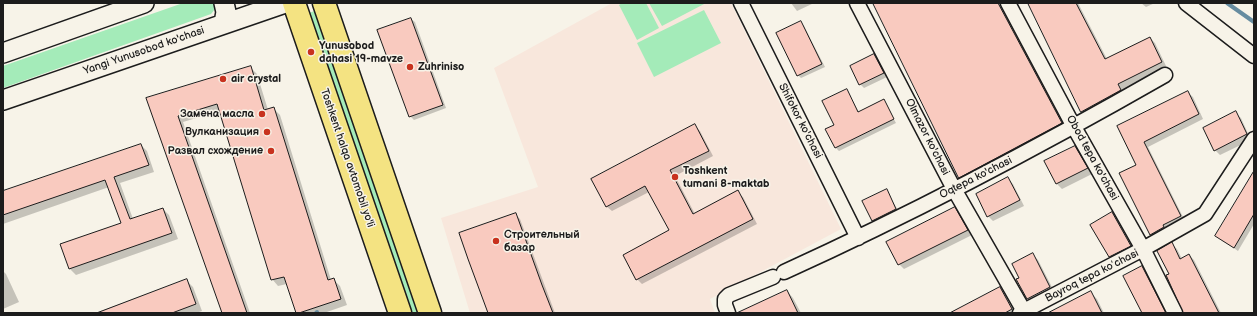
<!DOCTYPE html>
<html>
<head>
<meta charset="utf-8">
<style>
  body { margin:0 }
  #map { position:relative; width:1257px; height:316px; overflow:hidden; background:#f7f3e8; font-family:"Balsamiq Sans",sans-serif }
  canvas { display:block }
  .frame { position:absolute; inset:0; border:4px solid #1c1c1c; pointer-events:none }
</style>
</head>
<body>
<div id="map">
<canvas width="1257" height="316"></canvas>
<div class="frame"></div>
</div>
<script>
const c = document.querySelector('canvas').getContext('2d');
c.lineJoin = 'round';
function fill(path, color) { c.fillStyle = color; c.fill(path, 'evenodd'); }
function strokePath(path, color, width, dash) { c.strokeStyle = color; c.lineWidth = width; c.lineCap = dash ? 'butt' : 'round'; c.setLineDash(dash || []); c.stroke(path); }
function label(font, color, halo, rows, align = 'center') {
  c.font = font + ' "Balsamiq Sans",sans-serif'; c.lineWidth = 3; c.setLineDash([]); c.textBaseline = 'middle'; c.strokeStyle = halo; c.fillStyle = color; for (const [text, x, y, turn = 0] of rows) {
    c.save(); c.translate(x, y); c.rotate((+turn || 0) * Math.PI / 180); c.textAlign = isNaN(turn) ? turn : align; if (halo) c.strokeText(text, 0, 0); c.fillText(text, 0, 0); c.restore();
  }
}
fill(new Path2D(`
  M 612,3 L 731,3 L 841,229 L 710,299 L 715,313 L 470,313 L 441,218 L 538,187 L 494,68 Z`), '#f8e7dc');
fill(new Path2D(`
  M 183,3 L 214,3 L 215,9 L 211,14 L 3,88 L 3,66 Z
  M 622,3 L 646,3 L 659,28 L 637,40 L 619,5 Z
  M 649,3 L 706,3 L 662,26 Z
  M 317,10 L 421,313 L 412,313 L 309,13 Z
  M 704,10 L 721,43 L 654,77 L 637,43 Z`), '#a4ebb9');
fill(new Path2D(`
  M 791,3 L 814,3 L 797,11 Z
  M 875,3 L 1000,3 L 1066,129 L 965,182 L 960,177 Z
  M 1028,3 L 1078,3 L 1107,59 L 1150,38 L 1155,43 L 1167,68 L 1123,90 L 1126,96 L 1088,117 L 1082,112 Z
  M 1141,3 L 1155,3 L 1146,7 Z
  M 411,19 L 415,22 L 446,108 L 414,120 L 410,116 Z
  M 801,22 L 804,26 L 825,67 L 801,78 L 798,75 Z
  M 874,55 L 887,77 L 864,88 L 860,84 Z
  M 250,67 L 257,74 L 268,110 L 274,109 L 280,115 L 331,280 L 333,279 L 340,286 L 347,305 L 324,313 L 297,313 L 287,284 L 278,286 L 272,279 L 220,111 L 183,122 L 250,313 L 223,313 L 147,99 Z
  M 847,91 L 859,112 L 884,101 L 896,123 L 839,151 L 836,148 L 835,125 Z
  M 1187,92 L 1193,97 L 1203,119 L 1148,147 L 1185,221 L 1156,240 L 1151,235 L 1120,174 L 1137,166 L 1118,127 Z
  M 1235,113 L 1241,118 L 1251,140 L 1220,155 L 1215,150 Z
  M 695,126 L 700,131 L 713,156 L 675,176 L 695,214 L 737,192 L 743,197 L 757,224 L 642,284 L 637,279 L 670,231 L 649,192 L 612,211 L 606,206 Z
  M 141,145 L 147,151 L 154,172 L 120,183 L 133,219 L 163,209 L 169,215 L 178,239 L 76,275 L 70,269 L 61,245 L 122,223 L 109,187 L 3,224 L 3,192 Z
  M 1075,147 L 1080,152 L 1092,174 L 1062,189 L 1057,184 Z
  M 1254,172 L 1254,224 L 1238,251 L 1216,236 Z
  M 1008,179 L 1013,184 L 1024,206 L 993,221 L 988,216 Z
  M 887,191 L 899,212 L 876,224 L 872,220 Z
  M 955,209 L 960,214 L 972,235 L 904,269 L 899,264 Z
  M 1112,213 L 1117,219 L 1136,251 L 1115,262 L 1109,257 Z
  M 515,214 L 520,219 L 555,313 L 489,313 Z
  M 1172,244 L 1177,249 L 1182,259 L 1189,255 L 1194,260 L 1221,313 L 1183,313 L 1170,274 Z
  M 1033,255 L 1038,260 L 1055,293 L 1033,304 L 1028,298 L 1020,278 Z
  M 1142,267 L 1147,272 L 1167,313 L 1145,313 Z
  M 3,271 L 6,274 L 19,302 L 3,309 Z
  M 186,280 L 193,287 L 202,311 L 196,313 L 95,313 Z
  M 1000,288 L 1005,293 L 1016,313 L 952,313 Z
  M 787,291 L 793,298 L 801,313 L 741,313 Z
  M 1090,292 L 1097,299 L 1104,313 L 1050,313 Z`), '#0003');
strokePath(new Path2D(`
  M 1227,3 L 1254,22
  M 316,313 L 317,312`), '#668ca0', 4);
const building = new Path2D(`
  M 873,3 L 998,3 L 1062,123 L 959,178 Z
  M 1028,3 L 1076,3 L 1105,59 L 1150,37 L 1162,62 L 1118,84 L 1121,90 L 1081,112 Z
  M 411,18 L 443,105 L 409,117 L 377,30 Z
  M 801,21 L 822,64 L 797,76 L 776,33 Z
  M 874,54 L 884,73 L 859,85 L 850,66 Z
  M 251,66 L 264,110 L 274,107 L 328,280 L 334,278 L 341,299 L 299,313 L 296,313 L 284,277 L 271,280 L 217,104 L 178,116 L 247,313 L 222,313 L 146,98 Z
  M 847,89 L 858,112 L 884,99 L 894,119 L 835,148 L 825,129 L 834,125 L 822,101 Z
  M 1188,91 L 1199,114 L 1144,142 L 1181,216 L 1163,225 L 1164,227 L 1150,235 L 1119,173 L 1136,165 L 1117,126 Z
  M 1236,111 L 1247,134 L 1214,151 L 1203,128 Z
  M 695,124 L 709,151 L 670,170 L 693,214 L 738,190 L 753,219 L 636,280 L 623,255 L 669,230 L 645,186 L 606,207 L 591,179 Z
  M 141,144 L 149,165 L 114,177 L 130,219 L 163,208 L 172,233 L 69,269 L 60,244 L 121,223 L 105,180 L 3,215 L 3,191 Z
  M 1075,146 L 1088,168 L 1056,184 L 1044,161 Z
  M 1254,171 L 1254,214 L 1234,248 L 1215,236 Z
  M 1008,177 L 1020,200 L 987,217 L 976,194 Z
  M 887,189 L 896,209 L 872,221 L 862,201 Z
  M 955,207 L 968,230 L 898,265 L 886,242 Z
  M 1112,212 L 1131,246 L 1109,257 L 1090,225 Z
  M 516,213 L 542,285 L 553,313 L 488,313 L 468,259 L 459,233 Z
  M 1172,242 L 1180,259 L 1189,254 L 1219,313 L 1183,313 L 1166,275 L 1169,274 L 1157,251 Z
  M 1033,253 L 1050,287 L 1027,299 L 1016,279 L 1019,278 L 1012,264 Z
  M 1142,266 L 1166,313 L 1142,313 L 1123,276 Z
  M 187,279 L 196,304 L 172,313 L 97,313 Z
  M 1000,287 L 1012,309 L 1005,313 L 950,313 Z
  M 787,290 L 798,313 L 737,313 Z
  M 1091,291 L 1102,313 L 1048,313 Z`);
fill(building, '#f9cabf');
strokePath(building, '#1c1c1c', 1);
const street = new Path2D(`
  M 741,3 L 858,238
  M 857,3 L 954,189 L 1025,313
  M 1008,3 L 1074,127 L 1143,249 L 1175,313
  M 1186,3 L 1254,56
  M 784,272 C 914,213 1041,146 1165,75
  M 728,313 L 725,305 L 725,299 L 729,295 L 773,277
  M 1020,313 L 1143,249 L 1205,214 L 1254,139`);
const secondary = new Path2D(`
  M 224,3 L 226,12 L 224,23
  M 3,53 L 144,3
  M 3,100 L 285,3`);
const highway = new Path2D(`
  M 294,3 L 400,313
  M 324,3 L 430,313`);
strokePath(street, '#1c1c1c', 17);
strokePath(secondary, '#1c1c1c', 22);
strokePath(highway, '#1c1c1c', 25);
strokePath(street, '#f7f3e8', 14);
strokePath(secondary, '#f7f3e8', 19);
strokePath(highway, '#f4e382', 22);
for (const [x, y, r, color] of [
  [311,52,4,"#c8321e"],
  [410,67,4,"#c8321e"],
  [223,79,4,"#c8321e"],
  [262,114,4,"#c8321e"],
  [267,132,4,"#c8321e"],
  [271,151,4,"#c8321e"],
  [675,177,4,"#c8321e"],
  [496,241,4,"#c8321e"]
]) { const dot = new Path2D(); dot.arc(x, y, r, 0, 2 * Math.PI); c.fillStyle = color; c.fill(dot); strokePath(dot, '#f7f3e8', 1.5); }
label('bold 11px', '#1c1c1c', '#f7f3e8', [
  ["Yunusobod",319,46],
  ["dahasi 19-mavze",319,59],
  ["Zuhriniso",418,67],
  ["air crystal",231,79],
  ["Замена масла",254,114,"right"],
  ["Вулканизация",259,132,"right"],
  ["Развал схождение",263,151,"right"],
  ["Toshkent",683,171],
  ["tumani 8-maktab",683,184],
  ["Строительный",504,235],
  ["базар",504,248]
], 'left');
label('11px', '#1c1c1c', '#f7f3e8', [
  ["Yangi Yunusobod ko'chasi",144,51,-19],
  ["Shifokor ko'chasi",800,121,63],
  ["Olmazor ko'chasi",927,137,63],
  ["Toshkent halqa avtomobil yo'li",347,158,71],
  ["Obod tepa ko'chasi",1092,158,61],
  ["Oqtepa ko'chasi",976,178,-27],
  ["Bayroq tepa koʻchasi",1092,276,-27]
]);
</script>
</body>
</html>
